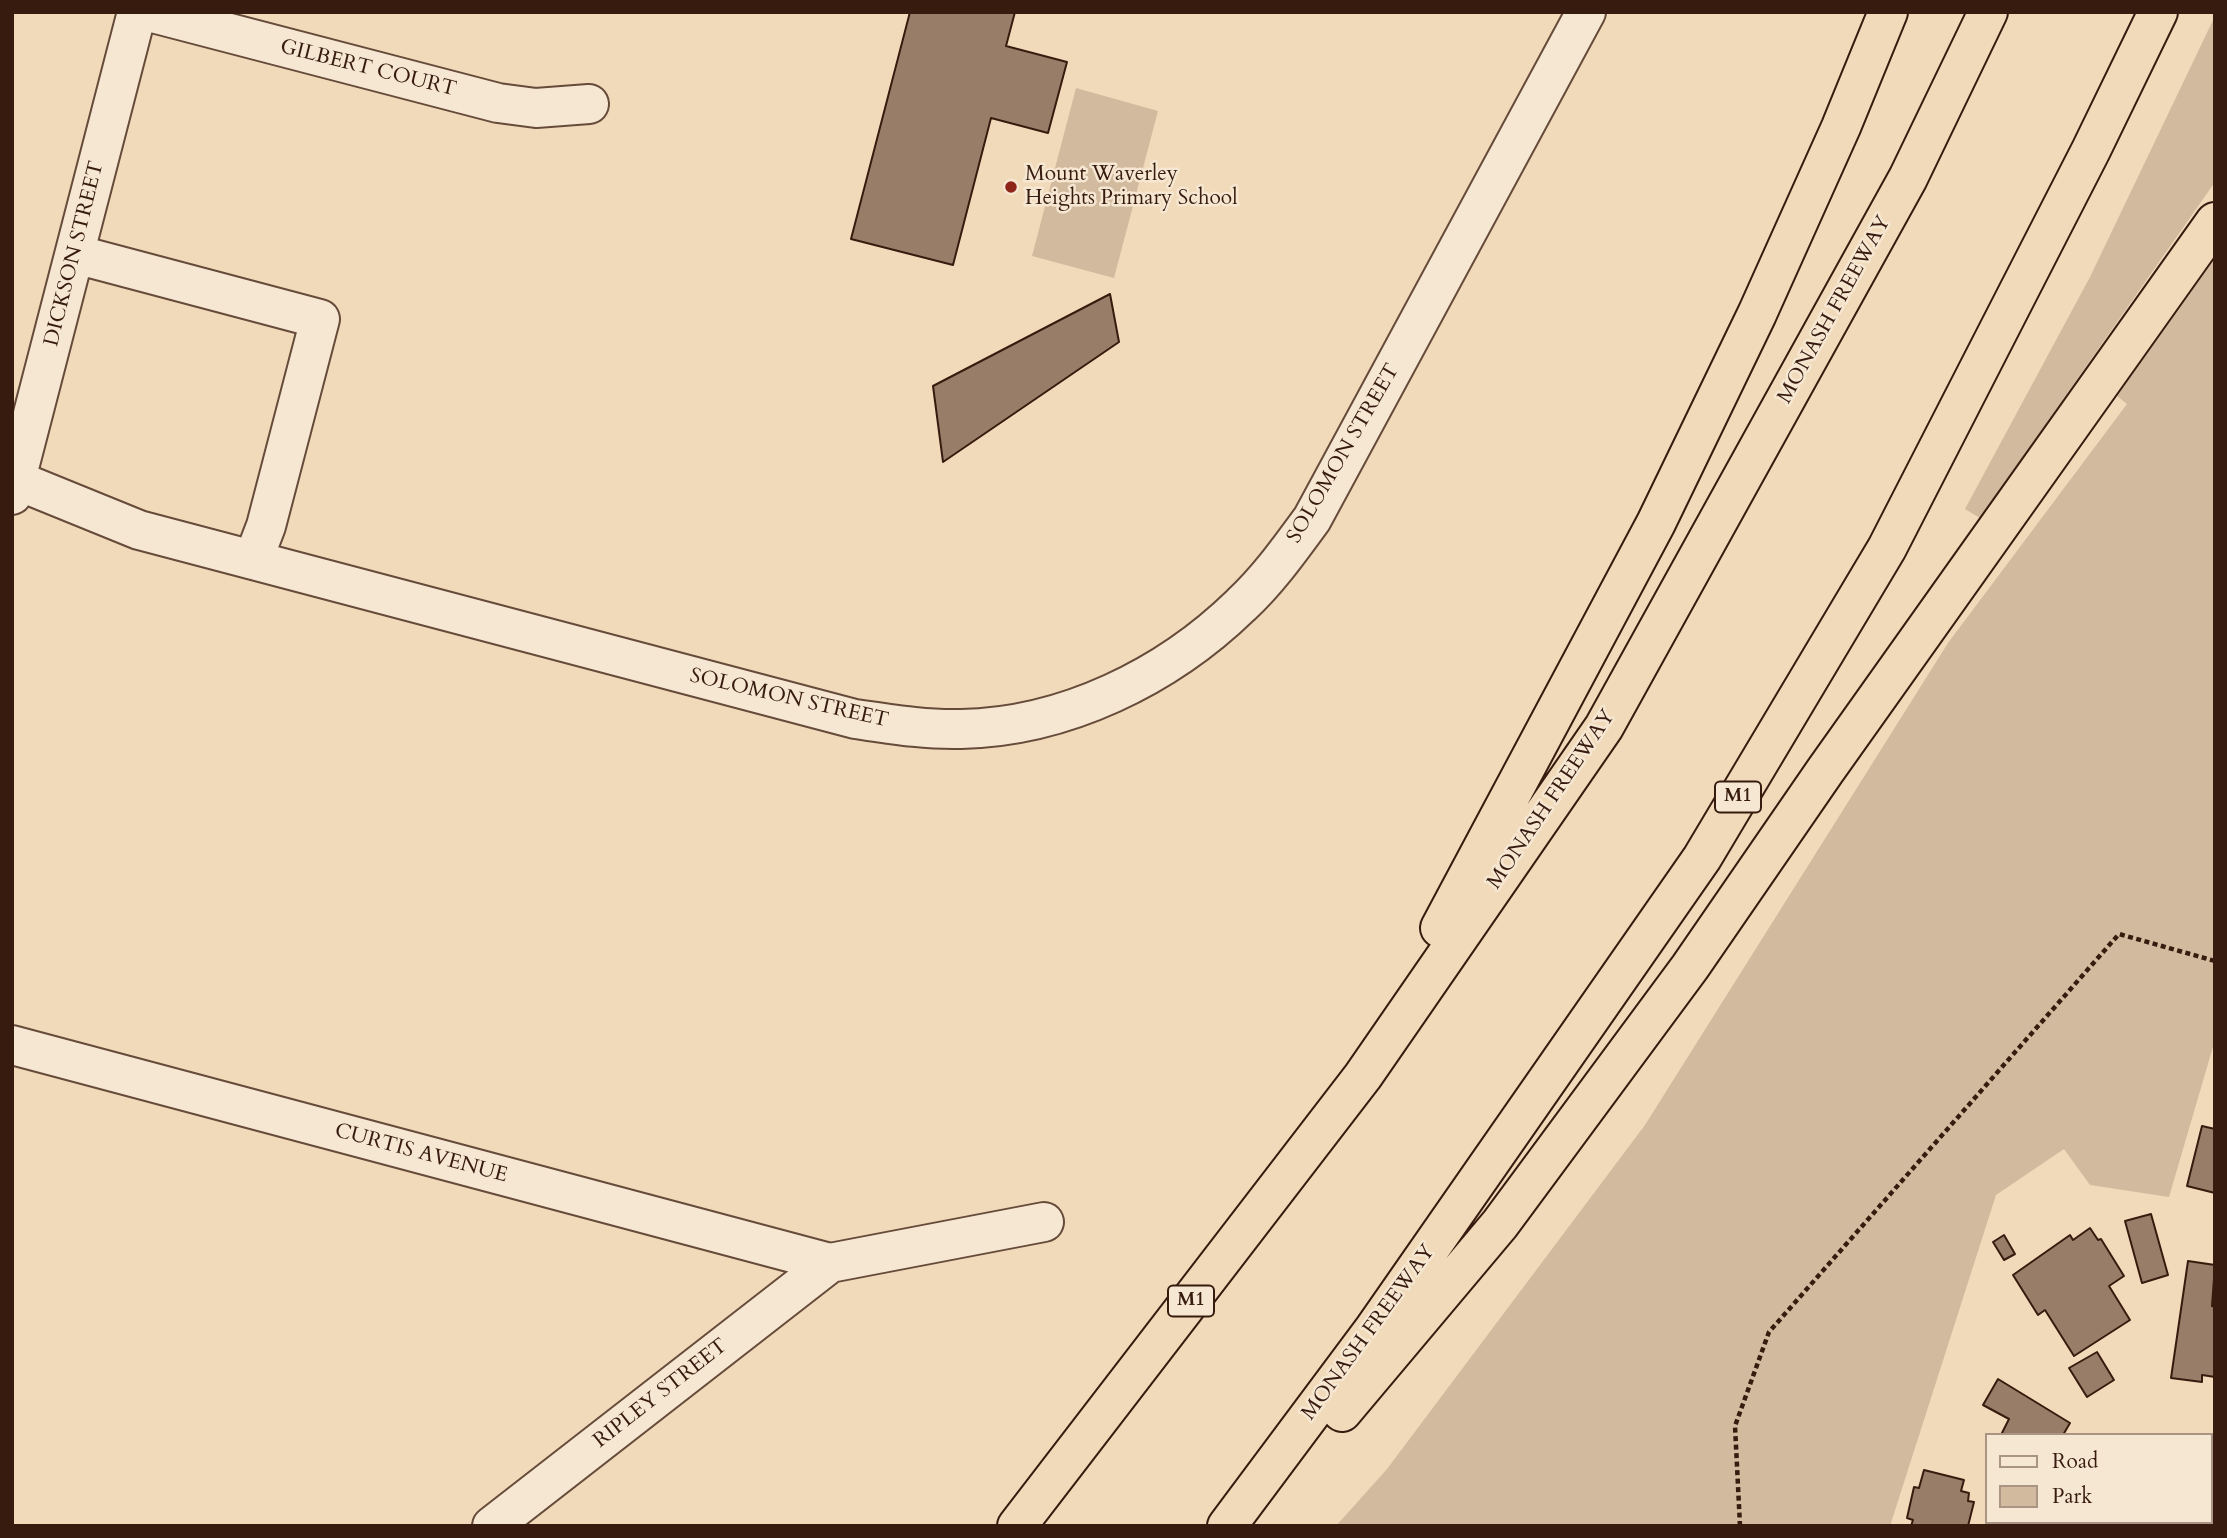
<!DOCTYPE html>
<html>
<head>
<meta charset="utf-8">
<style>
  body { margin:0 }
  #map { position:relative; width:2227px; height:1538px; overflow:hidden; background:#f1daba; font-family:Cardo,serif }
  canvas { display:block }
  .frame { position:absolute; inset:0; border:14px solid #371b0f; pointer-events:none }
  .legend { position:absolute; left:1985px; top:1433px; width:228px; height:91px; box-sizing:border-box; background:#f6e7d2; border:2px solid #aa9584; margin:0; padding:9px 12px; list-style:none; font-size:21px; color:#371b0f }
  .legend li { display:flex; align-items:center; gap:14px; height:35px }
  .legend b { width:35px; border:2px solid #aa9584 }
</style>
</head>
<body>
<div id="map">
<canvas width="2227" height="1538"></canvas>
<div class="frame"></div>
<ul class="legend">
<li><b style="height:9px;background:#f6e7d2"></b>Road</li>
<li><b style="height:19px;background:#d1ba9d"></b>Park</li>
</ul>
</div>
<script>
const c = document.querySelector('canvas').getContext('2d');
c.lineJoin = 'round';
function fill(path, color) { c.fillStyle = color; c.fill(path, 'evenodd'); }
function strokePath(path, color, width, dash) { c.strokeStyle = color; c.lineWidth = width; c.lineCap = dash ? 'butt' : 'round'; c.setLineDash(dash || []); c.stroke(path); }
function label(font, color, halo, rows, align = 'center') {
  c.font = font + ' Cardo,serif'; c.lineWidth = 5; c.setLineDash([]); c.textBaseline = 'middle'; c.strokeStyle = halo; c.fillStyle = color; for (const [text, x, y, turn = 0] of rows) {
    c.save(); c.translate(x, y); c.rotate((+turn || 0) * Math.PI / 180); c.textAlign = isNaN(turn) ? turn : align; if (halo) c.strokeText(text, 0, 0); c.fillText(text, 0, 0); c.restore();
  }
}
fill(new Path2D(`
  M 2215,16 L 2215,182 L 1980,518 L 1965,509 L 2090,277 Z
  M 1076,88 L 1158,111 L 1114,278 L 1032,256 Z
  M 2215,254 L 2215,1040 L 2169,1197 L 2090,1185 L 2064,1149 L 1996,1195 L 1890,1526 L 1336,1526 L 1387,1469 L 1645,1125 L 1948,643 L 2127,404 L 2117,396 Z`), '#d1ba9d');
const building = new Path2D(`
  M 910,12 L 1015,12 L 1006,46 L 1067,62 L 1048,133 L 991,118 L 953,265 L 851,239 Z
  M 1110,294 L 1119,342 L 943,462 L 933,386 Z
  M 2202,1126 L 2215,1129 L 2215,1193 L 2187,1186 Z
  M 2151,1214 L 2168,1275 L 2142,1283 L 2125,1221 Z
  M 2090,1228 L 2098,1240 L 2101,1239 L 2124,1276 L 2109,1286 L 2130,1320 L 2074,1356 L 2045,1310 L 2038,1315 L 2013,1275 L 2070,1235 L 2073,1240 Z
  M 2004,1235 L 2015,1254 L 2004,1260 L 1993,1242 Z
  M 2188,1261 L 2215,1265 L 2212,1306 L 2215,1307 L 2215,1377 L 2202,1375 L 2202,1382 L 2171,1378 Z
  M 2097,1352 L 2114,1380 L 2087,1397 L 2069,1368 Z
  M 1998,1379 L 2070,1423 L 2063,1435 L 2001,1435 L 2009,1419 L 1983,1405 Z
  M 1924,1470 L 1964,1480 L 1961,1491 L 1969,1493 L 1968,1501 L 1974,1502 L 1968,1526 L 1911,1526 L 1913,1520 L 1907,1518 L 1914,1487 L 1919,1488 Z
  M 2002,1522 L 2035,1522 L 2044,1526 L 2001,1526 Z`);
fill(building, '#987e68');
strokePath(building, '#371b0f', 2);
const minor = new Path2D(`
  M 149,12 L 498,103 L 536,108 L 589,104
  M 75,254 L 320,319 L 266,526 L 253,560
  M 16,480 L 139,530 L 855,719 C 890,724 925,730 961,729 C 1065,727 1167,677 1241,605 C 1268,580 1290,549 1312,519 L 1586,12
  M 12,495 L 137,12
  M 12,1045 L 830,1263 L 1044,1222
  M 492,1526 L 830,1263
  M 2198,1526 L 2199,1522`);
const highway = new Path2D(`
  M 1440,928 L 1656,523 L 1757,314 L 1841,127 L 1888,12
  M 1342,1412 L 1500,1224 L 1690,967 L 1825,771 L 2215,222
  M 1017,1526 L 1363,1076 L 1604,727 L 1908,178 L 1988,12
  M 1227,1526 L 1374,1329 L 1702,858 L 1887,548 L 2091,150 L 2158,12`);
strokePath(minor, '#664b3a', 42);
strokePath(highway, '#371b0f', 42);
strokePath(new Path2D(`
  M 1740,1526 L 1735,1426 L 1769,1332 L 2119,934 L 2215,961`), '#371b0f', 4.5, [5, 3.5]);
strokePath(minor, '#f6e7d2', 38);
strokePath(highway, '#f1daba', 38);
for (const [x, y, r, color] of [
  [1011,187,7,"#8f2418"]
]) { const dot = new Path2D(); dot.arc(x, y, r, 0, 2 * Math.PI); c.fillStyle = color; c.fill(dot); strokePath(dot, '#f6e7d2', 2.5); }
for (const [x, y, w] of [
  [1738,797,46],
  [1191,1301,46]
]) { const box = new Path2D(); box.roundRect(x - w / 2, y - 15.5, w, 31, 5); c.fillStyle = '#f6e7d2'; c.fill(box); strokePath(box, '#371b0f', 2); }
label('bold 19px', '#371b0f', null, [
  ["M1",1738,797],
  ["M1",1191,1301]
]);
label('21px', '#371b0f', '#f6e7d2', [
  ["GILBERT COURT",368,69,14],
  ["DICKSON STREET",75,254,-76],
  ["MONASH FREEWAY",1835,310,-61],
  ["SOLOMON STREET",1344,454,-60],
  ["SOLOMON STREET",789,699,13],
  ["MONASH FREEWAY",1552,800,-56],
  ["CURTIS AVENUE",421,1154,15],
  ["MONASH FREEWAY",1369,1333,-54],
  ["RIPLEY STREET",661,1394,-38]
]);
label('21px', '#371b0f', '#f6e7d2', [
  ["Mount Waverley",1025,175],
  ["Heights Primary School",1025,199]
], 'left');
</script>
</body>
</html>
